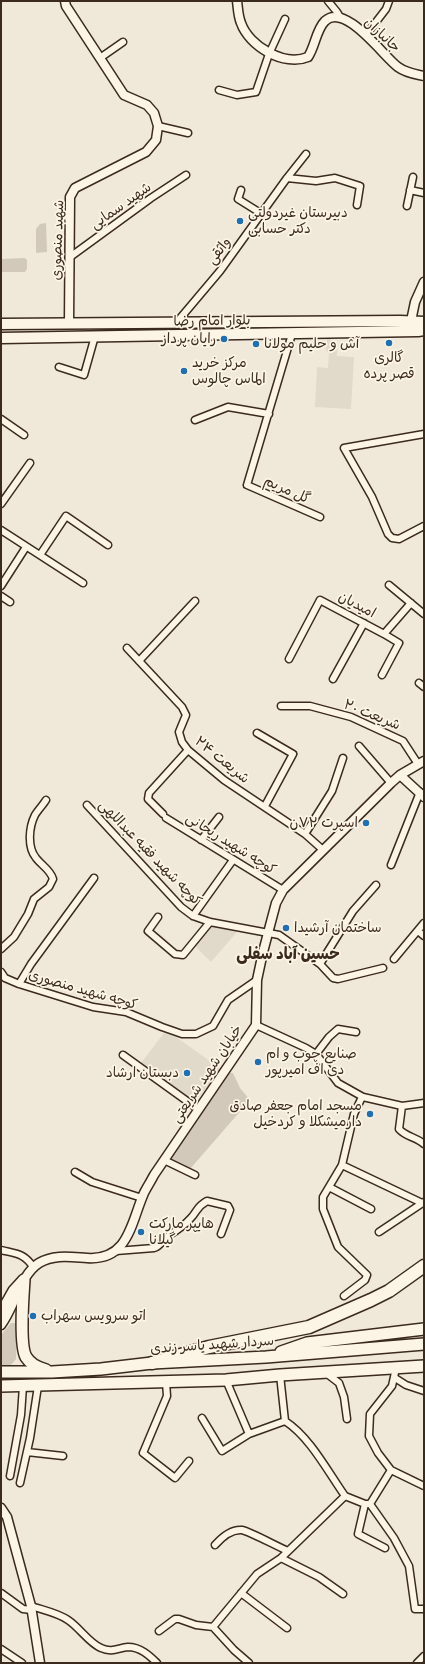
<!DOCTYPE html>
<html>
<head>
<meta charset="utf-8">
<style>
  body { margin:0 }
  #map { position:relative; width:425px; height:1664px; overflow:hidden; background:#f0e9d9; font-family:Delius,sans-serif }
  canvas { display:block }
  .frame { position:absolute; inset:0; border:2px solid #3b2a1e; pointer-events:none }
</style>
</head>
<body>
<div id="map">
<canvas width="425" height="1664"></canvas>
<div class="frame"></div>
</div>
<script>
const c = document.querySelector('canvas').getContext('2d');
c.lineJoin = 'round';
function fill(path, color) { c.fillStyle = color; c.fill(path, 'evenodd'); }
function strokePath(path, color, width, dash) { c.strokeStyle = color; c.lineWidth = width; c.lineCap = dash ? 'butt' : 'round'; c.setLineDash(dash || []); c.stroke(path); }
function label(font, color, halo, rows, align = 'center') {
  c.font = font + ' Delius,"Playpen Sans Arabic",sans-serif'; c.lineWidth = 3.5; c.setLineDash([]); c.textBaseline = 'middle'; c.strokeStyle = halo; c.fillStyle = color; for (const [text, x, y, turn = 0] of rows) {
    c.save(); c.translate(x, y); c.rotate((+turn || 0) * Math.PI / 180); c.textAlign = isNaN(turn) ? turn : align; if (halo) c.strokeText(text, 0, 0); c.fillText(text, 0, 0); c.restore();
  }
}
fill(new Path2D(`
  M 327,336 L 331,337 L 330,348 L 337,349 L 337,356 L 354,357 L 351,409 L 315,407 L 317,367 L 328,368 L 329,353 L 326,351 Z
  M 211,925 L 225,927 L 237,932 L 211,962 L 195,946 Z
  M 164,1033 L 176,1037 L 221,1069 L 195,1102 L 141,1063 Z`), '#e1d9c9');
fill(new Path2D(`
  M 46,223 L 47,252 L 36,253 L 36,229 L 40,224 Z
  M 25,258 L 27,260 L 27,269 L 25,272 L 1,272 L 2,259 Z
  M 228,1073 L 233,1073 L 240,1088 L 250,1100 L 190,1169 L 168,1158 Z
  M 11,1323 L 14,1323 L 17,1325 L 16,1359 L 10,1366 L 1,1368 L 1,1335 Z`), '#d2c9ba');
const minor = new Path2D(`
  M 328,1 L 337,12 L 340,17
  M 366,35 L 386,9 L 389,1
  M 100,58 L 123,42
  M 219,90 L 237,95 L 256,92 L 269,54 L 285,19
  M 158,126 L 188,133
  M 287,178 L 316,181 L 335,178 L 360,186 L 357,205
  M 241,190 L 238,199 L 262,214
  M 410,190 L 424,193
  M 407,206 L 413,177
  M 70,257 L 151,198 L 186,175
  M 177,322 L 220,271 L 287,178 L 306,154
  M 292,334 L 247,485 L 320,517
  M 59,367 L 84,375 L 95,336
  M 1,419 L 24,435
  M 195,420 L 228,407 L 269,414
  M 424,434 L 344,448 L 372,497 L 388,534 L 392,538 L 399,539 L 424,526
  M 1,504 L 30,463
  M 1,530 L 83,583
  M 40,555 L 66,516 L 108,545
  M 389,585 L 424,614
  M 1,586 L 26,547
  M 1,596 L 10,602
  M 127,648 L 182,707 L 186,715 L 179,732 L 182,742 L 188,750 L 224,780 L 305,834 L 323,850
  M 289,659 L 320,600 L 384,634 L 411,603
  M 139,661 L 195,601
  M 382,675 L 399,643 L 384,634
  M 333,679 L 364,623
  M 419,683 L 424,687
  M 281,706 L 310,706 L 351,717 L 403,741 L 418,764
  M 257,733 L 293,754 L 265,806
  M 359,746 L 391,783
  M 87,805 L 181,907 L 193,916 L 210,922 L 279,935 L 320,964 L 333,978 L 338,979 L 383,968
  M 163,814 L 148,799 L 149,793 L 188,750
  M 166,818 L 283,890
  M 305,834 L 332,791 L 343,758
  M 201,840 L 219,817
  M 391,865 L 420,792
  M 193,916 L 233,860
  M 158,917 L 148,931 L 175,954 L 183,955 L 210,922
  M 418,931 L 424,936
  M 1,949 L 14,937 L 28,914 L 34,899 L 49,887 L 53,879 C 50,869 42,866 36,858 C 27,847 29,827 35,815 C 38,810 43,805 46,800
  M 394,959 L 424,923
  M 320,964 L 353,911 L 376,885
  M 1,972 L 5,978 L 19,984 L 93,1007 L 126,1012 L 162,1027 L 182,1034 L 196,1034 L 213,1026 L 228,1000 L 257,980
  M 19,984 L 31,964 L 94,878
  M 256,1025 L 306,1048 L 316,1054 L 338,1083 L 363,1097 L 402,1106 L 424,1103
  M 316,1054 L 329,1037 L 338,1029 L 356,1032
  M 123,1055 L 198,1109
  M 402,1106 L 399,1129 C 406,1137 416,1137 424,1144
  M 164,1160 L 195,1175
  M 342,1165 L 422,1203
  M 75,1172 L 92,1182 L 142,1198
  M 329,1187 L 371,1209
  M 379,1232 L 424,1202
  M 1,1250 C 17,1254 24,1253 34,1268
  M 116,1251 L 154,1248 C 161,1246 162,1240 168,1236 C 176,1231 184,1226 190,1219 C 198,1211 196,1207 207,1201 L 228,1206 L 230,1210 L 221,1234
  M 344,1296 L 365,1280 L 367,1275 L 338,1247 L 323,1209 L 323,1197 L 342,1165 L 354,1114 L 362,1097
  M 396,1368 L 392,1386 L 370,1414 L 369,1436 L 378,1453 L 391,1470 L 424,1486
  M 326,1373 L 339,1383 L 344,1397 L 347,1419
  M 395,1378 L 406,1385 L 424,1391
  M 166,1382 L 167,1396 L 143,1453 L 175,1478 L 189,1461
  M 202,1418 L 222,1451 L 249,1434 L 226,1380
  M 249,1434 L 285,1421
  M 27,1452 L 63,1456
  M 10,1476 L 21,1415 L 23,1386
  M 20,1483 L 30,1438 L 38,1386
  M 345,1496 L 365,1504 L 370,1504 L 391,1470
  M 365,1504 L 358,1534 L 385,1548
  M 370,1504 L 394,1538 L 409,1566 L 415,1609 L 424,1609
  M 215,1545 C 222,1537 231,1529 242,1530 C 251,1532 278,1547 288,1551
  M 281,1558 L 319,1577 L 343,1594
  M 1,1593 L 23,1609 L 32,1610
  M 241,1593 L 287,1628
  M 31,1606 C 43,1610 58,1613 68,1620 C 80,1628 89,1643 101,1648 C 112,1653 118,1648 128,1647 C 140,1647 149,1655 157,1663
  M 213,1627 L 234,1650 L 249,1663
  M 159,1631 L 175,1619 L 179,1619 L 196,1625 L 213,1627 L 257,1574 L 281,1558 L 345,1496 C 328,1472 310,1437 285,1421 L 280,1375
  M 1,1649 L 22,1663
  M 417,1663 L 424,1656`);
const tertiary = new Path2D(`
  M 65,1 L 66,6 L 124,95 L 147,105 L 154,113 L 158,126 L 156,140 L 146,152 L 75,188 L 70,197 L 69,323
  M 237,1 C 238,8 238,16 241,23 C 249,46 284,67 308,57 C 315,47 316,30 325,21 C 345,2 383,56 398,67 C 406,73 415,74 424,76
  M 411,321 L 415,302 L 424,282
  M 400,775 L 424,797
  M 1,1325 C 15,1307 20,1275 39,1263 C 54,1254 71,1257 87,1258 C 129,1261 131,1222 144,1193 C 147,1187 151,1181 154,1175 L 256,1025 L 257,980 L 263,952 L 276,903 L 283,890 L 391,783 L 400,775 L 424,761
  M 1,1508 L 7,1517 L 31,1606 L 40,1663`);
const primary = new Path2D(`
  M 1,324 L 400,321 L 424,322
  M 1,338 L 418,331 L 424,330`);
const trunk = new Path2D(`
  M 24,1280 C 23,1295 19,1345 26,1357 C 31,1365 38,1367 46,1370
  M 1,1314 L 14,1291 L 24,1280
  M 281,1352 L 307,1343 L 424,1329
  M 1,1372 L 52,1372 L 101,1369 L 152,1363 L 266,1357 L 424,1344
  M 1,1386 L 226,1380 L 280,1375 L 424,1366`);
const motorway = new Path2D(`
  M 152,1363 L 209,1347 L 309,1327 L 371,1300 L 389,1291 L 424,1266`);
strokePath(minor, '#3b2a1e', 9);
strokePath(tertiary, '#3b2a1e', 11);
strokePath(primary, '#3b2a1e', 13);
strokePath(trunk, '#3b2a1e', 14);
strokePath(motorway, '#3b2a1e', 15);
strokePath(minor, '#fcf5e5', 6);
strokePath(tertiary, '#fcf5e5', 8);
strokePath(primary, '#fcf5e5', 10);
strokePath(trunk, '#fcf5e5', 11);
strokePath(motorway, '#fcf5e5', 12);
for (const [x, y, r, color] of [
  [240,221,4,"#1f6fb2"],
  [224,339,4,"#1f6fb2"],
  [389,343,4,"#1f6fb2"],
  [256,344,4,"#1f6fb2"],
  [184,371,4,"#1f6fb2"],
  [366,823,4,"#1f6fb2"],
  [286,928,4,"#1f6fb2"],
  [258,1062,4,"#1f6fb2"],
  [187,1073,4,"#1f6fb2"],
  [370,1114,4,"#1f6fb2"],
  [141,1232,4,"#1f6fb2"],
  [33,1316,4,"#1f6fb2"]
]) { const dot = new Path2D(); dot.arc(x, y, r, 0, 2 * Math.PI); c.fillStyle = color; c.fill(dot); strokePath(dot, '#fcf5e5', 1.5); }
label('14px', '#3b2a1e', '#fcf5e5', [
  ["جانبازان",382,35,43],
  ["شهید سمایی",121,206,-35],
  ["شهید منصوری",58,240,-88],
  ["واثقی",219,251,-53],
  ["بلوار امام رضا",212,321,-1],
  ["گل مریم",287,490,24],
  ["امیدیان",357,605,28],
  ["شریعت ۲۰",372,715,22],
  ["شریعت ۲۴",222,760,39],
  ["کوچه شهید ریحانی",231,844,32],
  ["کوچه شهید فقیه عبداللهی",150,853,46],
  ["کوچه شهید منصوری",83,990,16],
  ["خیابان شهید شریعتی",207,1074,-56],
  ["سردار شهید یاسر زندی",212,1345,-4]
]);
label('14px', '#3b2a1e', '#fcf5e5', [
  ["دبیرستان غیردولتی",248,213],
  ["دکتر حسابی",248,229],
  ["رایان پرداز",216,339,"right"],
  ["آش و حلیم مولانا",264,344],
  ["گالری",389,358,"center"],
  ["قصر پرده",389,374,"center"],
  ["مرکز خرید",192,363],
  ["الماس چالوس",192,379],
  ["اسپرت ۷۲ن",358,823,"right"],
  ["ساختمان آرشیدا",294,928],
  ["صنایع چوب و ام",266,1054],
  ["دی اف امیرپور",266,1070],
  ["دبستان ارشاد",179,1073,"right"],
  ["مسجد امام جعفر صادق",362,1106,"right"],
  ["دارمیشکلا و کردخیل",362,1122,"right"],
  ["هایپر مارکت",149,1224],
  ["گیلانا",149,1240],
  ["اتو سرویس سهراب",41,1316]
], 'left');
label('bold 16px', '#3b2a1e', '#fcf5e5', [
  ["حسین آباد سفلی",288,954]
]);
</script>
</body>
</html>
